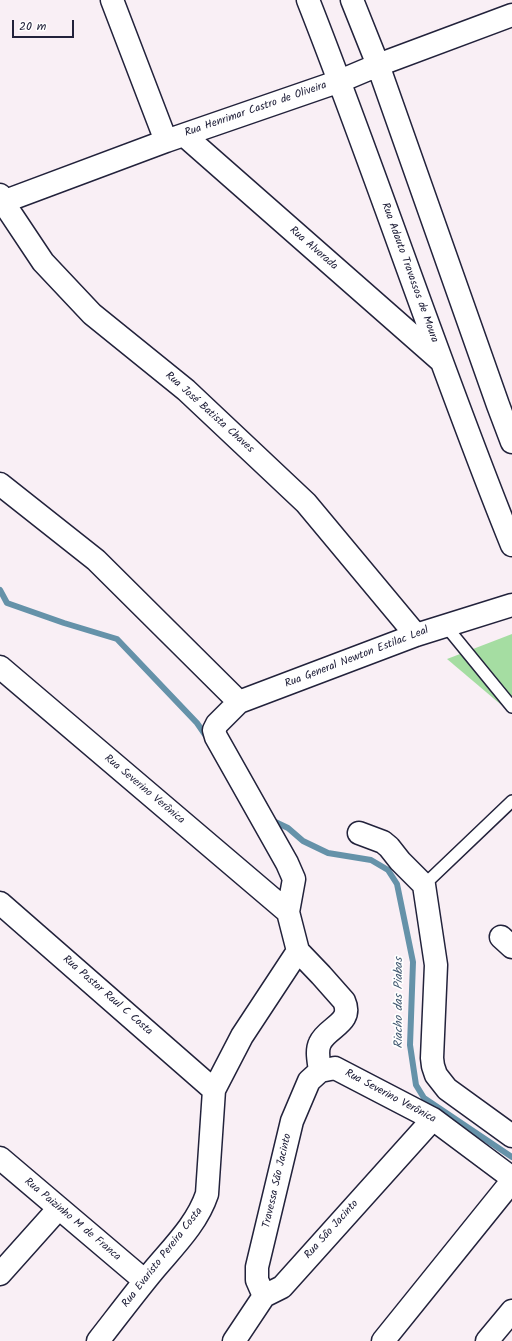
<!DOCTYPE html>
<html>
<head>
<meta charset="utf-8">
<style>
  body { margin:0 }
  #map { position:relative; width:512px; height:1341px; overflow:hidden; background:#f9eff5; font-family:Kalam,sans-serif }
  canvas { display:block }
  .scale { position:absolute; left:12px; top:20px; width:62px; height:18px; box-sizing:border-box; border:2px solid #22223b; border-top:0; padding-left:5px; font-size:12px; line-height:14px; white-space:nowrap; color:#22223b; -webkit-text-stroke:3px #fff; paint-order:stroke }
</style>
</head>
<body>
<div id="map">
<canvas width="512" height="1341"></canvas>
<div class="scale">20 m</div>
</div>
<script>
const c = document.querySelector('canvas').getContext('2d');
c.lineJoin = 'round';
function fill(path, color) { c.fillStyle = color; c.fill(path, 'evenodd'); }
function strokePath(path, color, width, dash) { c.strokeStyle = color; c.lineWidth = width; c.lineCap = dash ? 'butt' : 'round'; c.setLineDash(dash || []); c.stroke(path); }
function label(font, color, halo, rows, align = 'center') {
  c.font = font + ' Kalam,sans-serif'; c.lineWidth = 3.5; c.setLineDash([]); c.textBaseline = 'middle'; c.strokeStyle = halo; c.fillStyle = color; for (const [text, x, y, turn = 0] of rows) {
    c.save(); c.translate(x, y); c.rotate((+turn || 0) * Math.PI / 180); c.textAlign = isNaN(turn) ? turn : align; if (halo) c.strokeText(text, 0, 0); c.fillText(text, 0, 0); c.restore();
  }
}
fill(new Path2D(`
  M 512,634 L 512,714 L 447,659 Z`), '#a5dda2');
strokePath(new Path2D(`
  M 0,590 L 7,603 L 64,623 L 117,639 L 197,723 L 208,739
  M 269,819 L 288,828 L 303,841 L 328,853 L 371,860 L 388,870 L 397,884 L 413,962 L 410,1045 L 416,1085 L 424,1098 L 512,1157`), '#6592a9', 6);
const service = new Path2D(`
  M 445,625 L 512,707
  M 424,885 L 512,801`);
const minor = new Path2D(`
  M 112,0 L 166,141
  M 308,0 C 379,180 439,365 512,545
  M 352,0 L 378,65 L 498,405 L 512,442
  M 184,135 L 440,360
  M 0,195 L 3,202 L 43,262 L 92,314 L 186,390 L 306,503 L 416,635
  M 0,203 L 166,141 L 340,81 L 378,65 L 512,15
  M 0,484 L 96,560 L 239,702
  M 0,667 L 288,912 L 298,951 L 321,975 L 344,1001 C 354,1023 327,1027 320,1043 C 316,1051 319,1062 320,1071
  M 359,833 L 383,842 L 389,847 L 400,861 L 424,885 L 436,965 L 432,1058 L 433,1066 L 436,1075 L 447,1089 L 512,1136
  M 0,903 L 214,1090
  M 288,912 L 294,879 L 287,863 L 216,737 L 214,730 L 217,724 L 239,702 L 416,635 L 512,605
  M 501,937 L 512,947
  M 320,1071 L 335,1068 L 433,1119 L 512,1178
  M 0,1158 L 145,1281
  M 0,1274 L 59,1208
  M 264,1296 L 257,1280 L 257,1267 L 292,1121 L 309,1081 L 320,1071
  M 98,1341 C 116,1318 134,1294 153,1271 C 173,1247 197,1224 207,1194 L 214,1090 L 242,1036 L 298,951
  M 234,1341 L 264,1296 L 282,1287 L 433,1119
  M 383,1341 L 512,1181`);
const tertiary = new Path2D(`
  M 487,1341 L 512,1311`);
strokePath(service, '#22223b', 14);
strokePath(minor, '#22223b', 25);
strokePath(tertiary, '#22223b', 25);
strokePath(service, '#fff', 11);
strokePath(minor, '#fff', 22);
strokePath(tertiary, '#fff', 22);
label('11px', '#22223b', '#fff', [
  ["Rua Henrimar Castro de Oliveira",256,110,-19],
  ["Rua Alvorada",313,249,41],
  ["Rua Adauto Travassos de Moura",409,273,70],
  ["Rua José Batista Chaves",209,413,42],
  ["Rua General Newton Estilac Leal",357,658,-21],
  ["Rua Severino Verônica",144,790,40],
  ["Rua Pastor Raul C Costa",107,996,41],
  ["Rua Severino Verônica",390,1097,28],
  ["Travessa São Jacinto",278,1181,-77],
  ["Rua Paizinho M de Franca",72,1220,40],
  ["Rua São Jacinto",332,1230,-48],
  ["Rua Evaristo Pereira Costa",163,1258,-52]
]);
label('italic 12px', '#435a72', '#fff', [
  ["Riacho das Piabas",400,1003,-90]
]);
</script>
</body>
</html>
